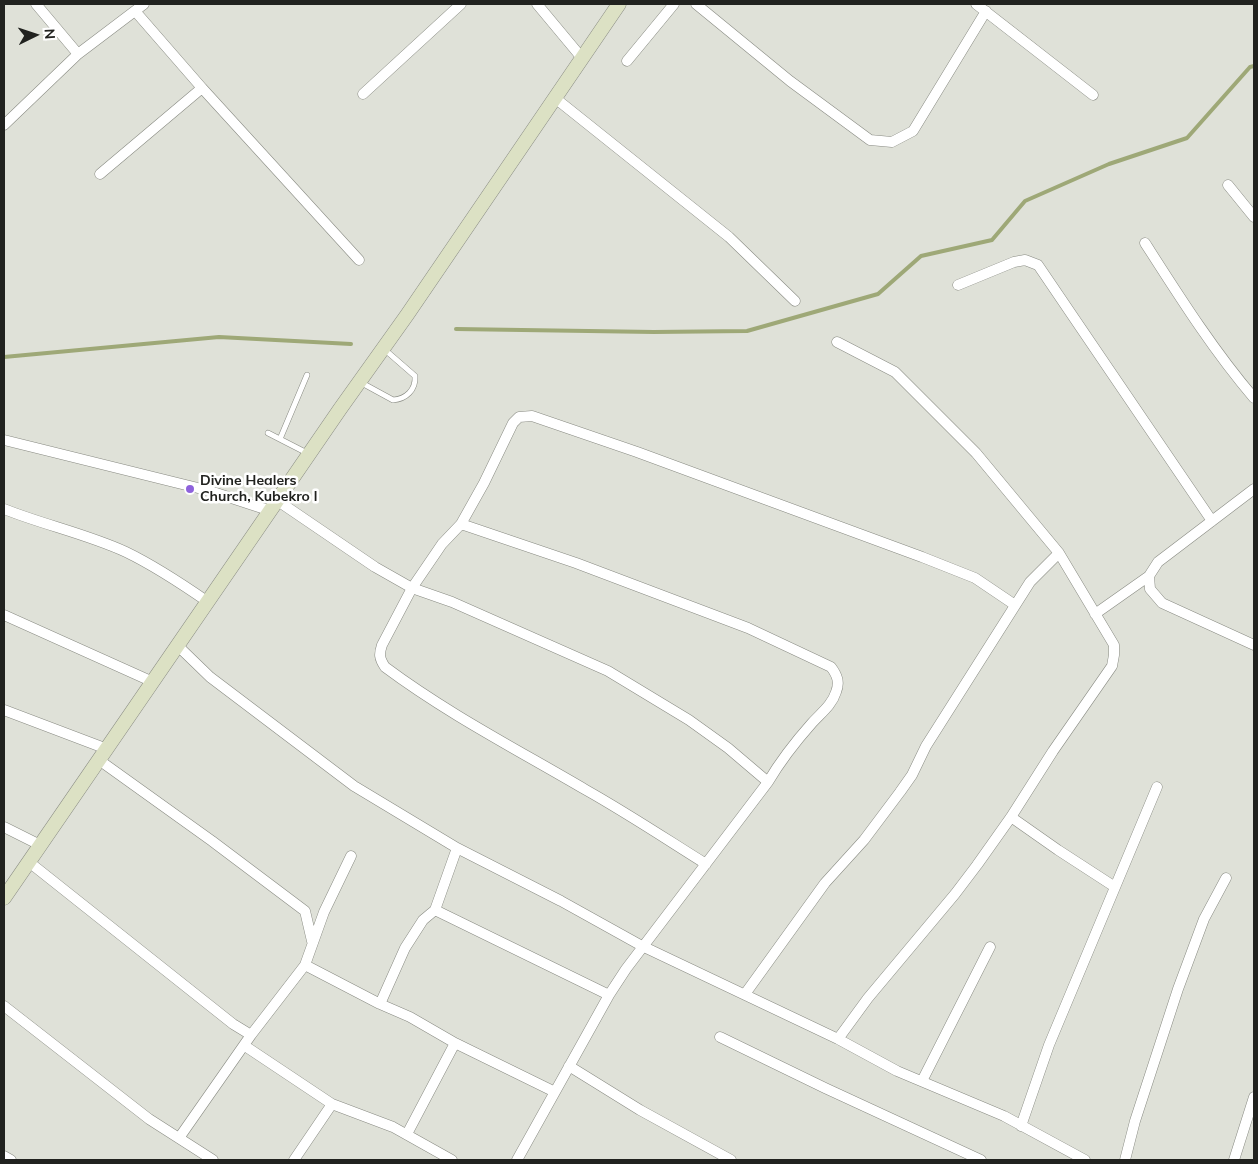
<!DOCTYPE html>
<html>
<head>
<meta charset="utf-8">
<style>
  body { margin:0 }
  #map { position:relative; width:1258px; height:1164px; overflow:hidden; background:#dfe1d8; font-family:Mulish,sans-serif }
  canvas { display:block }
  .frame { position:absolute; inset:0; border:5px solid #21221f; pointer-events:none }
  .north { position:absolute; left:10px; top:10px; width:50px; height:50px; -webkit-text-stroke:4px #fff; paint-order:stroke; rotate:86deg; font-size:14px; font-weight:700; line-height:20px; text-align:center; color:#21221f }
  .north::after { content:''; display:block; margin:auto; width:18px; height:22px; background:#21221f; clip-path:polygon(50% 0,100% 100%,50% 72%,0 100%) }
</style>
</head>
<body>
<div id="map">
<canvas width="1258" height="1164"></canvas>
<div class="frame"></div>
<div class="north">N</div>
</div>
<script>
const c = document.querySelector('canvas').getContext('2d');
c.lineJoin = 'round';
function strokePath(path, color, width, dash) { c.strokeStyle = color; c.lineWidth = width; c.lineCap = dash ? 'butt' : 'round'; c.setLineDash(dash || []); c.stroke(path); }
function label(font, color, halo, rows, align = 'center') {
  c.font = font + ' Mulish,sans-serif'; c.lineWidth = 5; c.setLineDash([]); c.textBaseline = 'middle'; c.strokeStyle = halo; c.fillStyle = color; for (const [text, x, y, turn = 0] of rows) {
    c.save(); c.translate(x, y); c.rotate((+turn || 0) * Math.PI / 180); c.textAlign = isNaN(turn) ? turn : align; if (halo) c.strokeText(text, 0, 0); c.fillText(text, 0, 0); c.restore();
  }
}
strokePath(new Path2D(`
  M 456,329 L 654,332 L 747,331 L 878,294 L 921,256 L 992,240 L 1025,201 L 1109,164 L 1187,138 L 1250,67 L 1254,66
  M 4,357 L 219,337 L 351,344`), '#9ea877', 4);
const service = new Path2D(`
  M 360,382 L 393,400 C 406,399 416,390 415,376 L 384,349
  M 268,433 L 307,453
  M 280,439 L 307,375`);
const minor = new Path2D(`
  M 36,4 L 78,54
  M 537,4 L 582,58
  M 696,4 L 790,81 L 870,140 L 892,142 L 913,131 L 986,11
  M 976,4 L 1093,95
  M 135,11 L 202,88 L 359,260
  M 627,61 L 674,4
  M 363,94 L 461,4
  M 555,98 L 729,237 L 795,301
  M 4,125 L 78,54 L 144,4
  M 100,174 L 202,88
  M 1228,185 L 1254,217
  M 1145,243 C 1179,296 1213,350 1254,398
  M 958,285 L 1014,262 L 1025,260 L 1038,265 L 1212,521
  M 837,342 L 895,372 L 976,453 L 1059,553 L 1114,645 L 1114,655 L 1112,666 L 1053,751 L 1011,817 L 977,865 L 955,894 L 868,998 L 838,1039
  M 4,440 L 210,491 L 271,511
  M 1254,489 L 1158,562 L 1149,576 L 1150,589 L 1162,603 L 1254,645
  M 278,501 L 375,567 L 412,588 L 452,602 L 608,671 L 689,720 L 728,748 L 768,782
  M 4,509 C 44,525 87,534 126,552 C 155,566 182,584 208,602
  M 461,524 L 576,563 L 748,628 L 831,667 C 837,675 840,682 836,692 C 832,705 821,713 812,723 C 796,741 781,760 768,782 L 626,969 L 609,995 L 517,1160
  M 1095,614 L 1149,576
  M 4,615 L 153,682
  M 178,646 L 210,677 L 354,786 L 457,848 L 561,901 L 642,946 L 838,1039 L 897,1071 L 1004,1116 L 1085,1160
  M 4,710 L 107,749
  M 99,760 L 212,841 L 305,911 L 312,941
  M 1011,817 L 1058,850 L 1115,887
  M 4,827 L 40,845
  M 29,862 L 233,1024 L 251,1035
  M 706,864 C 666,839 627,813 586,790 C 518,750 448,714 385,667 C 379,658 379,654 382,645 L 412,588 L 442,544 L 461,524 L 484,483 L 513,423 L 519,417 L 532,416 L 637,452 L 922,557 L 975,578 L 1015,605
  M 435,910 L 609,995
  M 305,965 L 380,1004 L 410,1017 L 455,1043 L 555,1092
  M 745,994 L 825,883 L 864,840 L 900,792 L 912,775 L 926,746 L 1030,582 L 1059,553
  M 380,1004 L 405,948 L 423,920 L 435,910 L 457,848
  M 4,1006 L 149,1119 L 213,1160
  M 720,1037 L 825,1088 L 981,1160
  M 245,1046 L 332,1104 L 393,1127 L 452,1160
  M 569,1066 L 640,1110 L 731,1160
  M 922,1081 L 990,947
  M 1021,1126 L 1049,1045 L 1157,787
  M 407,1134 L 455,1043
  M 179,1138 L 251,1035 L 305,965 L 324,912 L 351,856
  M 4,1156 L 11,1160
  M 294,1160 L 332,1104
  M 1125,1160 L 1135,1121 L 1178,989 L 1204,919 L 1226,878
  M 1234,1160 L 1254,1097`);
const secondary = new Path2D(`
  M 4,898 L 340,409 L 407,315 L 619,4`);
strokePath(service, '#888a82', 6);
strokePath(minor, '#888a82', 11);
strokePath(secondary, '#888a82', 15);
strokePath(service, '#fff', 5);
strokePath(minor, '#fff', 10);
strokePath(secondary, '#dce1c4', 14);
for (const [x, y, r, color] of [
  [190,489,5,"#8e62dc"]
]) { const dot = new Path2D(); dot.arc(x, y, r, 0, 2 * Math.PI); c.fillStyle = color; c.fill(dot); strokePath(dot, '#fff', 2); }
label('bold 14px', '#21221f', '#fff', [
  ["Divine Healers",200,481],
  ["Church, Kubekro l",200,497]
], 'left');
</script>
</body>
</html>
